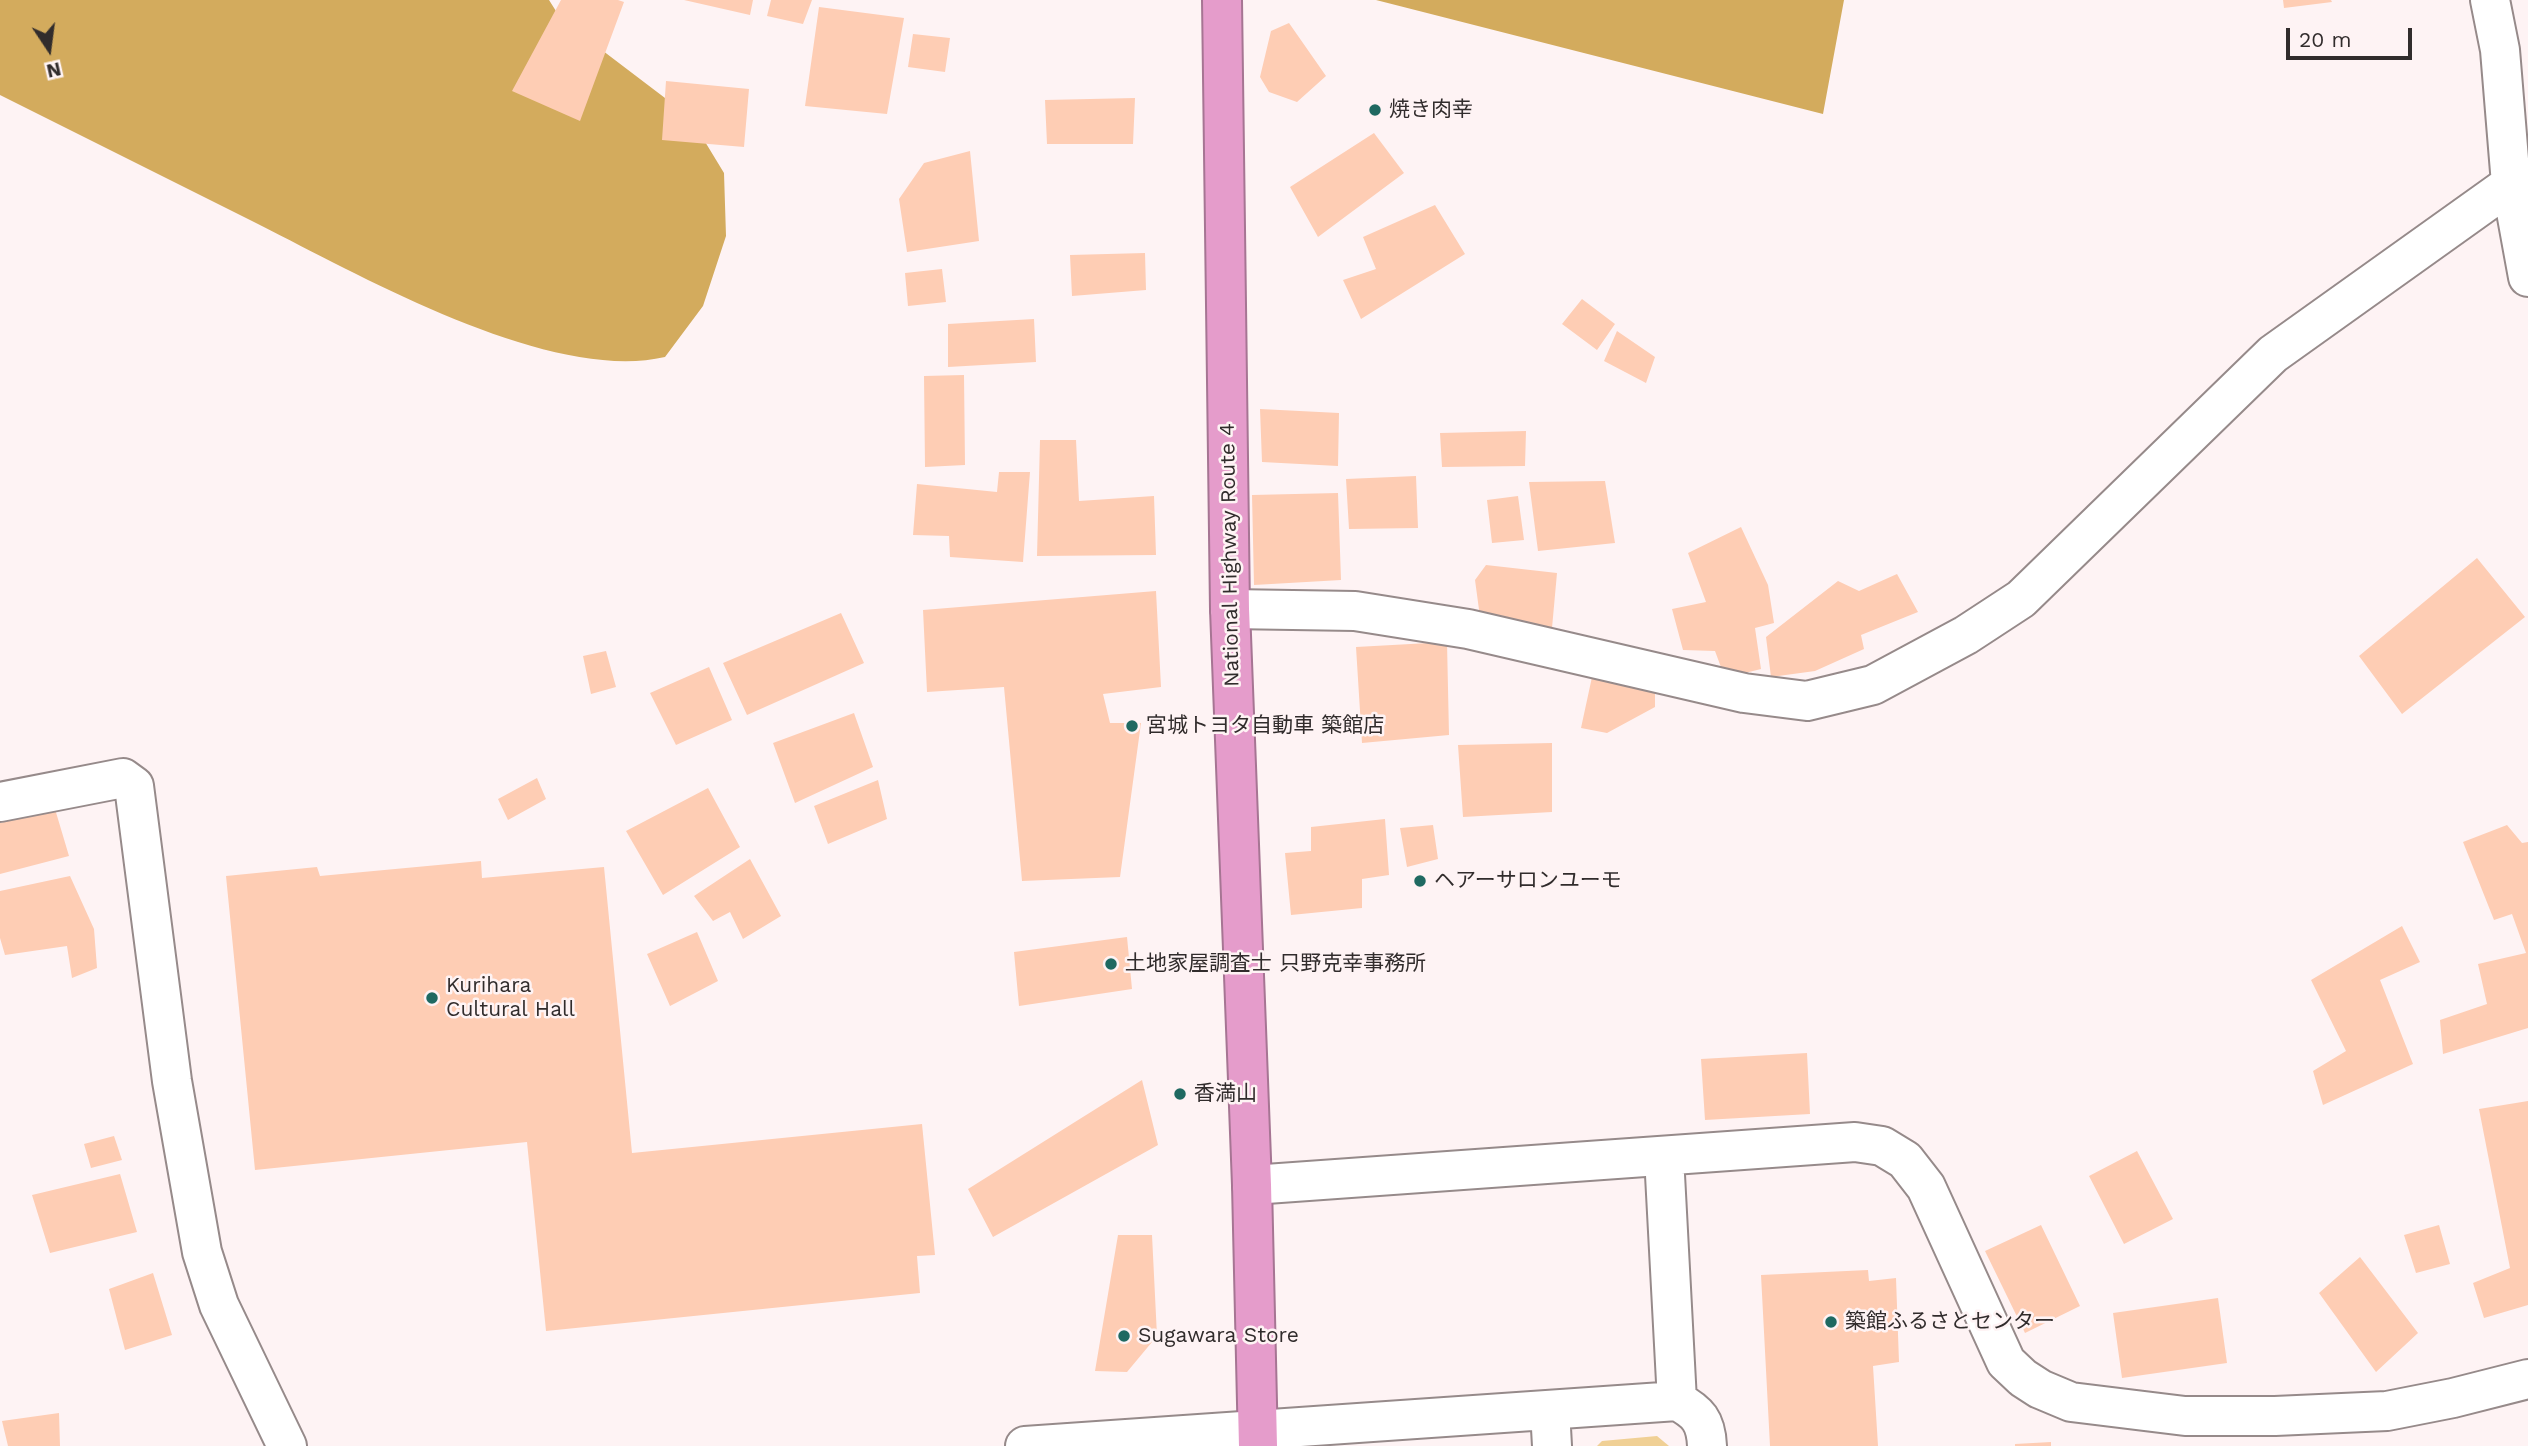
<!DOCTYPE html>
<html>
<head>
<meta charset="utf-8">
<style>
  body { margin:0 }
  #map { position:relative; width:2528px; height:1446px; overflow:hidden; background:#fef3f4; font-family:"Work Sans",sans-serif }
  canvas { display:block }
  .north { position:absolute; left:14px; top:14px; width:70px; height:70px; -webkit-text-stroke:5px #fef3f4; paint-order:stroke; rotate:167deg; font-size:19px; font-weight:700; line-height:28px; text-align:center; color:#312c2c }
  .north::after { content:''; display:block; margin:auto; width:24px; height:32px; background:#312c2c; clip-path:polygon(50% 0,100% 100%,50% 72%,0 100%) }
  .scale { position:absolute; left:2286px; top:28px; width:126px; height:32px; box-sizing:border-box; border:4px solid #312c2c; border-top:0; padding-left:9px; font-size:21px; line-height:24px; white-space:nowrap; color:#312c2c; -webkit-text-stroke:5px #fef3f4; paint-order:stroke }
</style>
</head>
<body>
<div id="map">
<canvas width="2528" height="1446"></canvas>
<div class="north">N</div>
<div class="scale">20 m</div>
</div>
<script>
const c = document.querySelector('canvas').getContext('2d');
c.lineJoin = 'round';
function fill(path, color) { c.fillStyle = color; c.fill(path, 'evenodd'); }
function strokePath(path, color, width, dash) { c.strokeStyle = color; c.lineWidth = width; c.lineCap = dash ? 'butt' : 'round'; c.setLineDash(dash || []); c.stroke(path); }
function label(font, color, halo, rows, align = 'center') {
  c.font = font + ' "Work Sans","Noto Sans JP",sans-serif'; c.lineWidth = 5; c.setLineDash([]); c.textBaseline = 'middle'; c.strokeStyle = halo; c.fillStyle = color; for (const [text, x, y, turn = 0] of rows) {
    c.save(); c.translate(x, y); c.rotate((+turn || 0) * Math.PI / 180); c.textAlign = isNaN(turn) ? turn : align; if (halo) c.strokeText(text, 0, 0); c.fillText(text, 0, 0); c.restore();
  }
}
fill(new Path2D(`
  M 1657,1436 L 1669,1446 L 1597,1446 L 1602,1441 Z`), '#f0d095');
fill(new Path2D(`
  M 0,0 L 549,0 L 561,19 L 690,117 L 724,173 L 726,236 L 703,306 L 665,357 C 548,384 356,273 252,221 C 168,179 84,137 0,95 Z
  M 1376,0 L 1844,0 L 1823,114 Z`), '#d3ab5d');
fill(new Path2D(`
  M 561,0 L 618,0 L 624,2 L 580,121 L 512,91 Z
  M 684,0 L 753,0 L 750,15 Z
  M 771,0 L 812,0 L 803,24 L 767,16 Z
  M 2283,0 L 2331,0 L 2332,2 L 2284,8 Z
  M 819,7 L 904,18 L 887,114 L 805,106 Z
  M 1289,23 L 1326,76 L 1297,102 L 1269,92 L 1260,77 L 1271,31 Z
  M 913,34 L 950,38 L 945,72 L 908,67 Z
  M 666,81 L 749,89 L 744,147 L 662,140 Z
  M 1135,98 L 1133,144 L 1047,144 L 1045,100 Z
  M 1374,133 L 1404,173 L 1318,237 L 1290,187 Z
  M 970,151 L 979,241 L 907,252 L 899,199 L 924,163 Z
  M 1435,205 L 1465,254 L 1361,319 L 1343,280 L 1376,269 L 1363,237 Z
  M 1145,253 L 1146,290 L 1072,296 L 1070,255 Z
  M 942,269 L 946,302 L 908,306 L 905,273 Z
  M 1582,299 L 1615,324 L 1597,350 L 1562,324 Z
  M 1034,319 L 1036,362 L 948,367 L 948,324 Z
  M 1617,331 L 1655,357 L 1646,383 L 1604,361 Z
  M 964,375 L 965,465 L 925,467 L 924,376 Z
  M 1260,409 L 1339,413 L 1338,466 L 1262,462 Z
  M 1526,431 L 1525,466 L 1442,467 L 1440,433 Z
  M 1040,440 L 1076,440 L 1079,501 L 1154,496 L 1156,555 L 1037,556 Z
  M 999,472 L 1030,472 L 1023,562 L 950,557 L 949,536 L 913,535 L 917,484 L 997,492 Z
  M 1416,476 L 1418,528 L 1349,529 L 1346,479 Z
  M 1605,481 L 1615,543 L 1538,551 L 1529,482 Z
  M 1338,493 L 1341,580 L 1254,585 L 1252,495 Z
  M 1518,496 L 1524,540 L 1492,543 L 1487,500 Z
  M 1741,527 L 1768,585 L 1774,623 L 1755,628 L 1761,669 L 1725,678 L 1715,651 L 1683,650 L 1672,609 L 1706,602 L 1688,553 Z
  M 2477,558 L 2525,617 L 2402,714 L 2359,656 Z
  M 1486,565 L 1557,573 L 1552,628 L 1480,617 L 1475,580 Z
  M 1897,574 L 1918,612 L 1861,635 L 1864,649 L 1815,671 L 1771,677 L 1766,637 L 1838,581 L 1859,591 Z
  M 1156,591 L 1161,687 L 1103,694 L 1110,723 L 1141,723 L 1120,877 L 1022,881 L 1004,687 L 927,692 L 923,610 Z
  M 841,613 L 864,663 L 747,715 L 723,663 Z
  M 1447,642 L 1449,735 L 1362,743 L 1356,647 Z
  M 606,651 L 616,687 L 591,694 L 583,656 Z
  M 709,667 L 732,720 L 676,745 L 650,693 Z
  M 1592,677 L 1655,690 L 1655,707 L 1607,733 L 1581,728 Z
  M 854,713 L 873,767 L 795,803 L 773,743 Z
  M 1552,743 L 1552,812 L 1463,817 L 1458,745 Z
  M 537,778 L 546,799 L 508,820 L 498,799 Z
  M 878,780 L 887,819 L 828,844 L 814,806 Z
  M 708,788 L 740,847 L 663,895 L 626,831 Z
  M 55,809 L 69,856 L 0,874 L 0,823 Z
  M 1385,819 L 1389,875 L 1362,879 L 1362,908 L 1291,915 L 1285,853 L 1311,851 L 1311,827 Z
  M 1433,825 L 1438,859 L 1407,867 L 1400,828 Z
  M 2507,825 L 2522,843 L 2528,842 L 2528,1028 L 2443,1054 L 2440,1020 L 2487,1004 L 2478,964 L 2526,953 L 2512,914 L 2494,920 L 2463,842 Z
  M 750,859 L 781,916 L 743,939 L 730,912 L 713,921 L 694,896 Z
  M 481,861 L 482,878 L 604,867 L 632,1153 L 922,1124 L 935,1255 L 917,1256 L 920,1293 L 546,1331 L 527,1142 L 255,1170 L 226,876 L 317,867 L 320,876 Z
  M 70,876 L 94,929 L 97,968 L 72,978 L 67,946 L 5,955 L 0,938 L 0,891 Z
  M 2402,926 L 2420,962 L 2380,980 L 2413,1064 L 2323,1105 L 2313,1071 L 2346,1051 L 2311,980 Z
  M 697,932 L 718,981 L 670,1006 L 647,954 Z
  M 1127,937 L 1132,989 L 1019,1006 L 1014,952 Z
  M 1807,1053 L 1810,1114 L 1705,1120 L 1701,1059 Z
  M 1142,1080 L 1158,1145 L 993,1237 L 968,1189 Z
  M 2528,1101 L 2528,1305 L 2484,1318 L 2473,1283 L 2510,1268 L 2479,1109 Z
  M 114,1136 L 122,1160 L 91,1168 L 84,1144 Z
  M 2137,1151 L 2173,1219 L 2124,1244 L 2089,1176 Z
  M 120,1174 L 137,1232 L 50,1253 L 32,1195 Z
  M 2041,1225 L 2080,1306 L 2025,1333 L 1985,1251 Z
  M 2439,1225 L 2450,1264 L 2416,1273 L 2404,1235 Z
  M 1118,1235 L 1152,1235 L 1157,1336 L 1127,1372 L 1095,1371 Z
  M 2360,1257 L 2418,1333 L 2376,1372 L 2319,1293 Z
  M 1868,1270 L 1869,1281 L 1896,1278 L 1899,1362 L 1873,1366 L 1878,1446 L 1770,1446 L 1761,1275 Z
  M 153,1273 L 172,1335 L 125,1350 L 109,1289 Z
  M 2218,1298 L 2227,1363 L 2122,1378 L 2113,1313 Z
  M 59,1413 L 60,1446 L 8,1446 L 2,1421 Z
  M 2051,1442 L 2051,1446 L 2015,1446 L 2015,1444 Z`), '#fecdb4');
const minor = new Path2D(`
  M 2490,0 L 2500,50 L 2511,184 L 2528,277
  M 1230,609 L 1355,611 L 1468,629 L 1744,693 L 1807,701 L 1873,685 L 1966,635 L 2021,599 L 2273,354 L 2511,184
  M 0,802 L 123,778 L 134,786 L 172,1081 L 202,1252 L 219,1305 L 287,1446
  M 1252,1185 L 1855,1142 L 1882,1146 L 1905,1160 L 1926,1187 L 2006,1362 L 2023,1378 L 2040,1389 L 2071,1402 L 2185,1416 L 2275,1416 L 2387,1411 L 2453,1398 L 2528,1379
  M 1677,1401 C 1698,1412 1706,1421 1707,1446
  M 1550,1410 L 1552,1446
  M 1025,1446 L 1677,1401 L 1664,1156`);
const highway = new Path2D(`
  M 1222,0 L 1230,609 L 1252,1185 L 1258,1446`);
strokePath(minor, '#968a8a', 42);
strokePath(highway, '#a67593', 42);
strokePath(minor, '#fff', 38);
strokePath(highway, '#e59ccb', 38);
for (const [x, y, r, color] of [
  [1375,110,7,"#1f6961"],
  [1132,726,7,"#1f6961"],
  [1420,881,7,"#1f6961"],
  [1111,964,7,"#1f6961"],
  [432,998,7,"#1f6961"],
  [1180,1094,7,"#1f6961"],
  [1831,1322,7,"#1f6961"],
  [1124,1336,7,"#1f6961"]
]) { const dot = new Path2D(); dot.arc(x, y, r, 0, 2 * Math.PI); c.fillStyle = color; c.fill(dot); strokePath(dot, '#fef3f4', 2.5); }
label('21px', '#312c2c', '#fef3f4', [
  ["焼き肉幸",1389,110],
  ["宮城トヨタ自動車 築館店",1146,726],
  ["ヘアーサロンユーモ",1434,881],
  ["土地家屋調査士 只野克幸事務所",1125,964],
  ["Kurihara",446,986],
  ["Cultural Hall",446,1010],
  ["香満山",1194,1094],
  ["築館ふるさとセンター",1845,1322],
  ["Sugawara Store",1138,1336]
], 'left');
label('21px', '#312c2c', '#fef3f4', [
  ["National Highway Route 4",1230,555,-91]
]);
</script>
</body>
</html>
